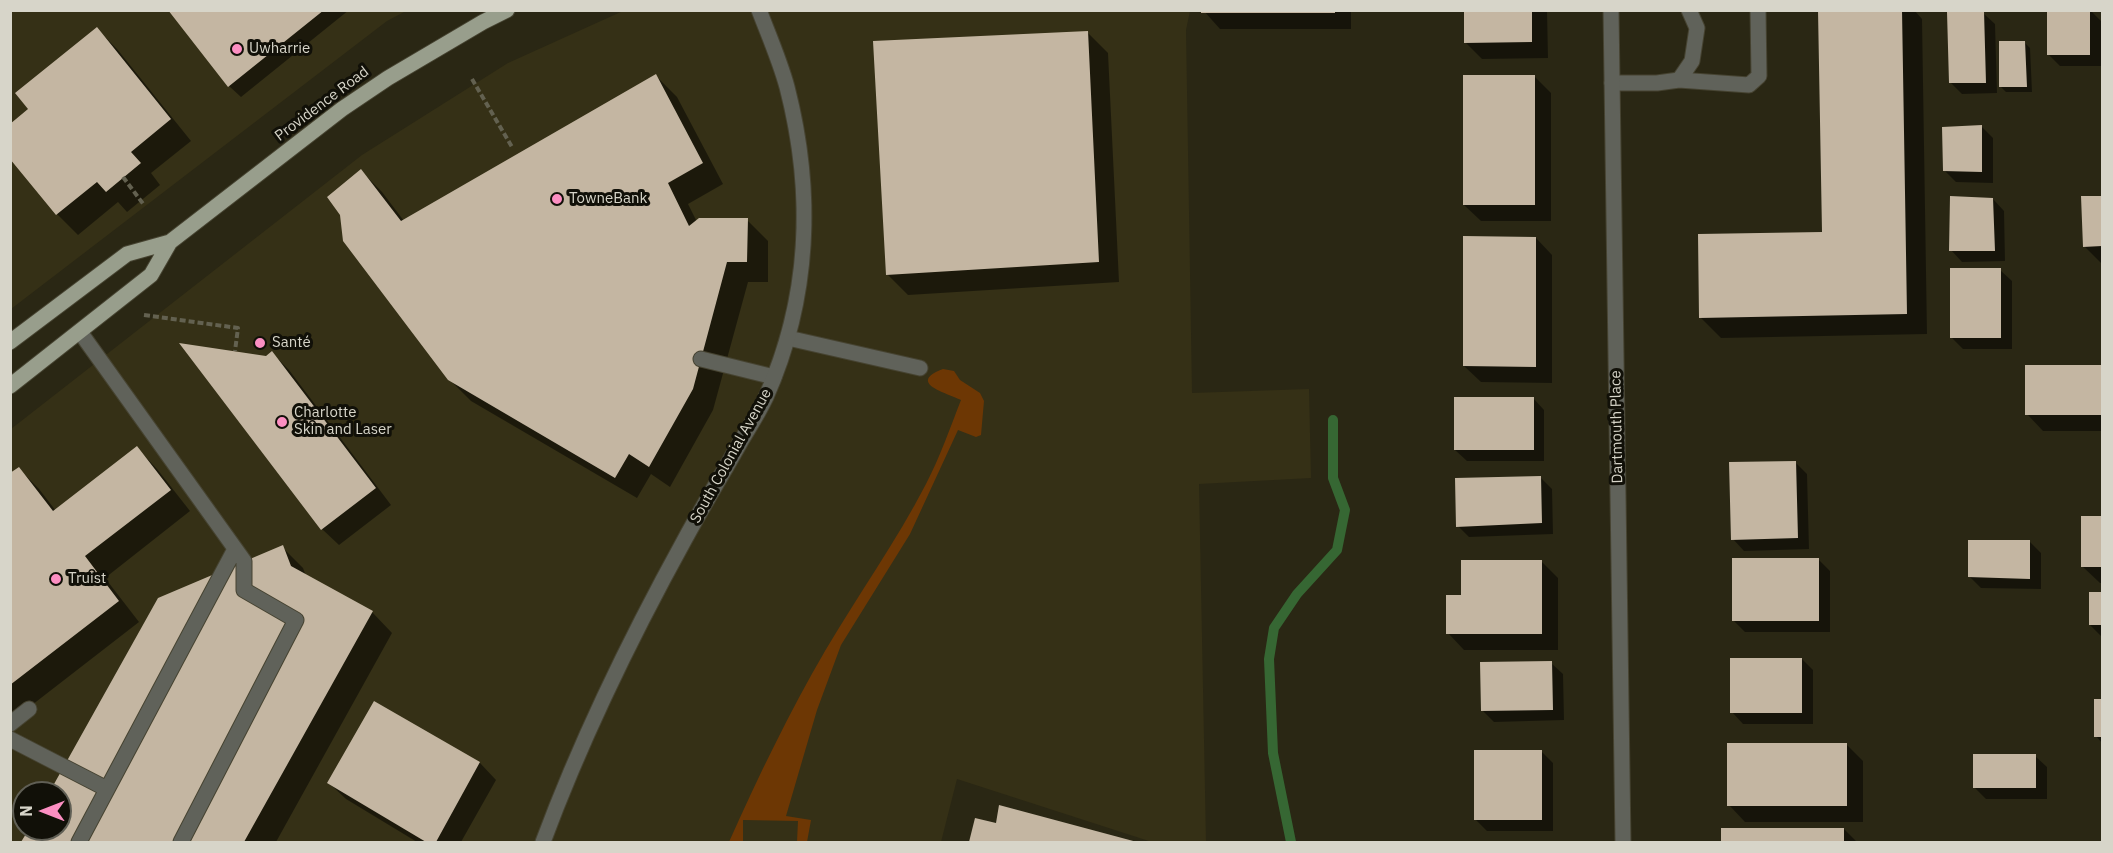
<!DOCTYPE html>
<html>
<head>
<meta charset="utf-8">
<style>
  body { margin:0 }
  #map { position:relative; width:2113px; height:853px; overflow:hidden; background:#2a2714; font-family:"IBM Plex Sans",sans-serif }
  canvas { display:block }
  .frame { position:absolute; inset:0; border:12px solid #d7d5c9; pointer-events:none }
  .north { position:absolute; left:12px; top:781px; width:60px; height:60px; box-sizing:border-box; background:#111008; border:2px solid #605f55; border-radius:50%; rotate:270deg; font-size:16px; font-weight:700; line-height:24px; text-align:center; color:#d7d5c9 }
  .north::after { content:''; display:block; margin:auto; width:21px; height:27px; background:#fc8fc2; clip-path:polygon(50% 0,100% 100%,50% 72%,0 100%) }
</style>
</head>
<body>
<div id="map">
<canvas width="2113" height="853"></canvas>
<div class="frame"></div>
<div class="north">N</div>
</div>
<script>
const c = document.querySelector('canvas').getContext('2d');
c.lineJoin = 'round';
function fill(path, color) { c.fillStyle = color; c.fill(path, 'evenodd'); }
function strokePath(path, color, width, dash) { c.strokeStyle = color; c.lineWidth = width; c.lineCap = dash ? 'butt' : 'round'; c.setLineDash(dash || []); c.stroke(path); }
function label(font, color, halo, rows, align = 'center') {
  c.font = font + ' "IBM Plex Sans",sans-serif'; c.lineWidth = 6; c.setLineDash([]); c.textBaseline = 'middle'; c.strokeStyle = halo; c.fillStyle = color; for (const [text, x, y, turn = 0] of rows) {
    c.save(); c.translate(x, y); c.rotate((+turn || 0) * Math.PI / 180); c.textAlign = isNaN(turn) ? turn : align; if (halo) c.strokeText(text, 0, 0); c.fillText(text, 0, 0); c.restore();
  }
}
fill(new Path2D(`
  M 11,11 L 406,11 L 387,21 L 11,309 Z
  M 623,11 L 1190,11 L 1186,30 L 1192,393 L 1309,389 L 1311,478 L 1199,484 L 1206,842 L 1152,842 L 957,779 L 941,842 L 11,842 L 11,429 L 362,155 L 508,63 ZM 24,793 L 60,793 L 60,829 L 24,829 Z`), '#353016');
fill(new Path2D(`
  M 943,369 L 954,371 L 960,380 L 980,393 L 984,401 L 981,435 L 976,437 L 958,430 L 910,534 L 841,645 L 817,710 L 786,816 L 811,820 L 807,842 L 797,842 L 798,821 L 743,820 L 743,842 L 729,842 C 758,777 789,713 825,651 C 858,595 896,542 926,484 C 940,457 950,428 961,400 C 947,393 906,383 943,369 Z`), '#6d3704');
fill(new Path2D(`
  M 170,10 L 349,10 L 241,97 L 229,86 Z
  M 1203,10 L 1351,10 L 1351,29 L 1220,29 Z
  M 1444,10 L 1547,10 L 1548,58 L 1482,59 L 1465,42 L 1465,11 Z
  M 1820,10 L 1914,10 L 1922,19 L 1927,334 L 1721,338 L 1700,317 L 1823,233 Z
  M 2090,10 L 2101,21 L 2101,66 L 2060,66 L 2049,55 Z
  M 1983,13 L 1995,24 L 1997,93 L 1962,94 L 1950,82 Z
  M 97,29 L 117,49 L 191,141 L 151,173 L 160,185 L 127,212 L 118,202 L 78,235 L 57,214 L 10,156 L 30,109 Z
  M 1088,33 L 1108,53 L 1119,282 L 908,295 L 887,274 Z
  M 2025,43 L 2030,48 L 2032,92 L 2006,92 L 2001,87 Z
  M 656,76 L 677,97 L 723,184 L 688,204 L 697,222 L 747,220 L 768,241 L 768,282 L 748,282 L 713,410 L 670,487 L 651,474 L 637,498 L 471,401 L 449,379 L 361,171 L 382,192 L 404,221 Z
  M 1534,76 L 1551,93 L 1551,221 L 1481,221 L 1464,205 Z
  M 1982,127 L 1993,138 L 1993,183 L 1956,182 L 1945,171 Z
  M 2102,197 L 2102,263 L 2101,263 L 2084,246 L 2083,198 Z
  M 1993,199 L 2004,211 L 2005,261 L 1962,262 L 1951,250 Z
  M 1536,238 L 1552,255 L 1552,383 L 1481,382 L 1464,366 Z
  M 2000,270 L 2012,281 L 2012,349 L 1963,349 L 1952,338 Z
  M 272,353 L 289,370 L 391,505 L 339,545 L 322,529 L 266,358 Z
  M 2027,367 L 2102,367 L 2102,431 L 2043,431 L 2027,414 Z
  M 1533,398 L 1544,410 L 1544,461 L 1467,461 L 1455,450 Z
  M 137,448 L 157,469 L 190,511 L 105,578 L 139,622 L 10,722 L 10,475 L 19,469 L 39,489 L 56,511 Z
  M 1795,462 L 1807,474 L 1809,549 L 1744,551 L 1733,539 Z
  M 1541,478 L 1552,489 L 1553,534 L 1469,537 L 1458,526 Z
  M 2082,517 L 2102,517 L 2102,583 L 2100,583 L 2083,567 Z
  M 2030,542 L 2041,553 L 2041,589 L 1981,588 L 1969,576 Z
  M 282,547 L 303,568 L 306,576 L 372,612 L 392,633 L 276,842 L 23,842 L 30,829 L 60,829 L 60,793 L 50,793 Z
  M 1818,559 L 1830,571 L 1830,632 L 1745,632 L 1734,621 Z
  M 1542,562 L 1558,578 L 1558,650 L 1464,650 L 1448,633 Z
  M 2090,593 L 2102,593 L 2102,637 L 2090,625 Z
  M 1802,659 L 1813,670 L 1813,724 L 1743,724 L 1732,712 Z
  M 1551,663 L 1563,674 L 1564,720 L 1494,722 L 1482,710 Z
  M 2095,701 L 2102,701 L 2102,743 L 2096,736 Z
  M 375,703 L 480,763 L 496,780 L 461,842 L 417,842 L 346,799 L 329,783 Z
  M 1846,744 L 1863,761 L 1863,822 L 1745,822 L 1729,805 Z
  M 1542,752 L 1553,763 L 1553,831 L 1487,831 L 1476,820 Z
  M 2035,756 L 2047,767 L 2047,799 L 1986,799 L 1974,787 Z
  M 1000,807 L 1134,842 L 970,842 L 976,820 L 997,825 Z
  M 1723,829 L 1844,829 L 1857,842 L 1723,842 Z`), '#0007');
strokePath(new Path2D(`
  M 1291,842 L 1273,753 L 1269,659 L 1274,628 L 1297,594 L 1337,550 L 1345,510 L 1333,478 L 1333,420`), '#366733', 10);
fill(new Path2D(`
  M 168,10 L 324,10 L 228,87 Z
  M 1201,10 L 1335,10 L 1335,13 L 1201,13 Z
  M 1464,10 L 1532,10 L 1532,42 L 1464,43 Z
  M 1818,10 L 1902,10 L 1907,314 L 1699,318 L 1698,234 L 1822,232 Z
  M 2047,10 L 2090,10 L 2090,55 L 2047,55 Z
  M 1984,11 L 1986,83 L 1949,83 L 1947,12 Z
  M 97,27 L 171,119 L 131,152 L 141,163 L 106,192 L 97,182 L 56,215 L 10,159 L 10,124 L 28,109 L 15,93 Z
  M 1088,31 L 1099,262 L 886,275 L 873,41 Z
  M 1999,41 L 2025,41 L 2027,87 L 1999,87 Z
  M 656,74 L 703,163 L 668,183 L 689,226 L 699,218 L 748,218 L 747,262 L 727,262 L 693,389 L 649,467 L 629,454 L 615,478 L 448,380 L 343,241 L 340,215 L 327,197 L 361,169 L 401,221 Z
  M 1463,75 L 1535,75 L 1535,205 L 1463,205 Z
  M 1982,125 L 1982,172 L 1943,171 L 1942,127 Z
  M 1950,196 L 1993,198 L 1995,251 L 1949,251 Z
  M 2081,196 L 2102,196 L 2102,246 L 2083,247 Z
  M 1463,236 L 1536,237 L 1536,367 L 1463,366 Z
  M 1950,268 L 2001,268 L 2001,338 L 1950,338 Z
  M 179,343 L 266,356 L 272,351 L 376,488 L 321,530 Z
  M 2025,365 L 2102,365 L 2102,415 L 2025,415 Z
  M 1454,397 L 1534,397 L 1534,450 L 1454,450 Z
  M 137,446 L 171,490 L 85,556 L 119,601 L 10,685 L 10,473 L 19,467 L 53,511 Z
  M 1796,461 L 1798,538 L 1731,540 L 1729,462 Z
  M 1541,476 L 1542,523 L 1456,527 L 1455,478 Z
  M 2081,516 L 2102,516 L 2102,567 L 2081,567 Z
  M 1968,540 L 2030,540 L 2030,579 L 1968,577 Z
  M 283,545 L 291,566 L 373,611 L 244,842 L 21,842 L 29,829 L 60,829 L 60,793 L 49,793 L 158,598 Z
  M 1732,558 L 1819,558 L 1819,621 L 1732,621 Z
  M 1461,560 L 1542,560 L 1542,634 L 1446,634 L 1446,595 L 1461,595 Z
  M 2089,592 L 2102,592 L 2102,625 L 2089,625 Z
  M 1730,658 L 1802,658 L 1802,713 L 1730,713 Z
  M 1552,661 L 1553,710 L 1481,711 L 1480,662 Z
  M 2094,699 L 2102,699 L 2102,737 L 2094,737 Z
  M 374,701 L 480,762 L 436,842 L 426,842 L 327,783 Z
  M 1727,743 L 1847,743 L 1847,806 L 1727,806 Z
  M 1474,750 L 1542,750 L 1542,820 L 1474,820 Z
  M 1973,754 L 2036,754 L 2036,788 L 1973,788 Z
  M 999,805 L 1137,842 L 969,842 L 975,818 L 996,823 Z
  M 1721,828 L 1844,828 L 1844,842 L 1721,842 Z`), '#c4b6a2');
const lane = new Path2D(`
  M 1679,80 L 1749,85 L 1759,76 L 1758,10
  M 1612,83 L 1657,83 L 1679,80 L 1692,61 L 1697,28 L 1689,10
  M 80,332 L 244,561 L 244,590 L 296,620 L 181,842
  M 788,338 L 920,368
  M 701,359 L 774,377
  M 10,724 L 29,709
  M 10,739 L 107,789
  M 79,842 L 235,549`);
const street = new Path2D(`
  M 1611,10 L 1623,842
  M 543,842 C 582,737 631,637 685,539 C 703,506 723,473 741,441 C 750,426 759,412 766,397 C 810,298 814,192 787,87 C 780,61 769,36 759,10`);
const primary = new Path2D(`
  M 10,342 L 127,254 L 170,242
  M 10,386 L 151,275 L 170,242 L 342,109 L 388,78 L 483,22 L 507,10`);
strokePath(lane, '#464331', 17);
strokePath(street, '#464331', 17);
strokePath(primary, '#464331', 17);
strokePath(new Path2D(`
  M 472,79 L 512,147
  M 123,177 L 144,205
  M 144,315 L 238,328 L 235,351`), '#636150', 4, [6, 3]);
strokePath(lane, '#60625a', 15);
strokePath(street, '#60625a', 15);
strokePath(primary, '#989e8c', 15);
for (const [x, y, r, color] of [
  [237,49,6,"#fc8fc2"],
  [557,199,6,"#fc8fc2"],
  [260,343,6,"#fc8fc2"],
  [282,422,6,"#fc8fc2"],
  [56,579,6,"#fc8fc2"]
]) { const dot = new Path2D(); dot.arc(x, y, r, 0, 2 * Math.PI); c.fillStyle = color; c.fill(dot); strokePath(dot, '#111008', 2); }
label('15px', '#d7d5c9', '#111008', [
  ["Uwharrie",249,49],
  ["TowneBank",569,199],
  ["Santé",272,343],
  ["Charlotte",294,413],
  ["Skin and Laser",294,430],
  ["Truist",68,579]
], 'left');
label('15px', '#d7d5c9', '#111008', [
  ["Providence Road",322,104,-37],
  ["Dartmouth Place",1617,427,-91],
  ["South Colonial Avenue",731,456,-61]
]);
</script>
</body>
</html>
